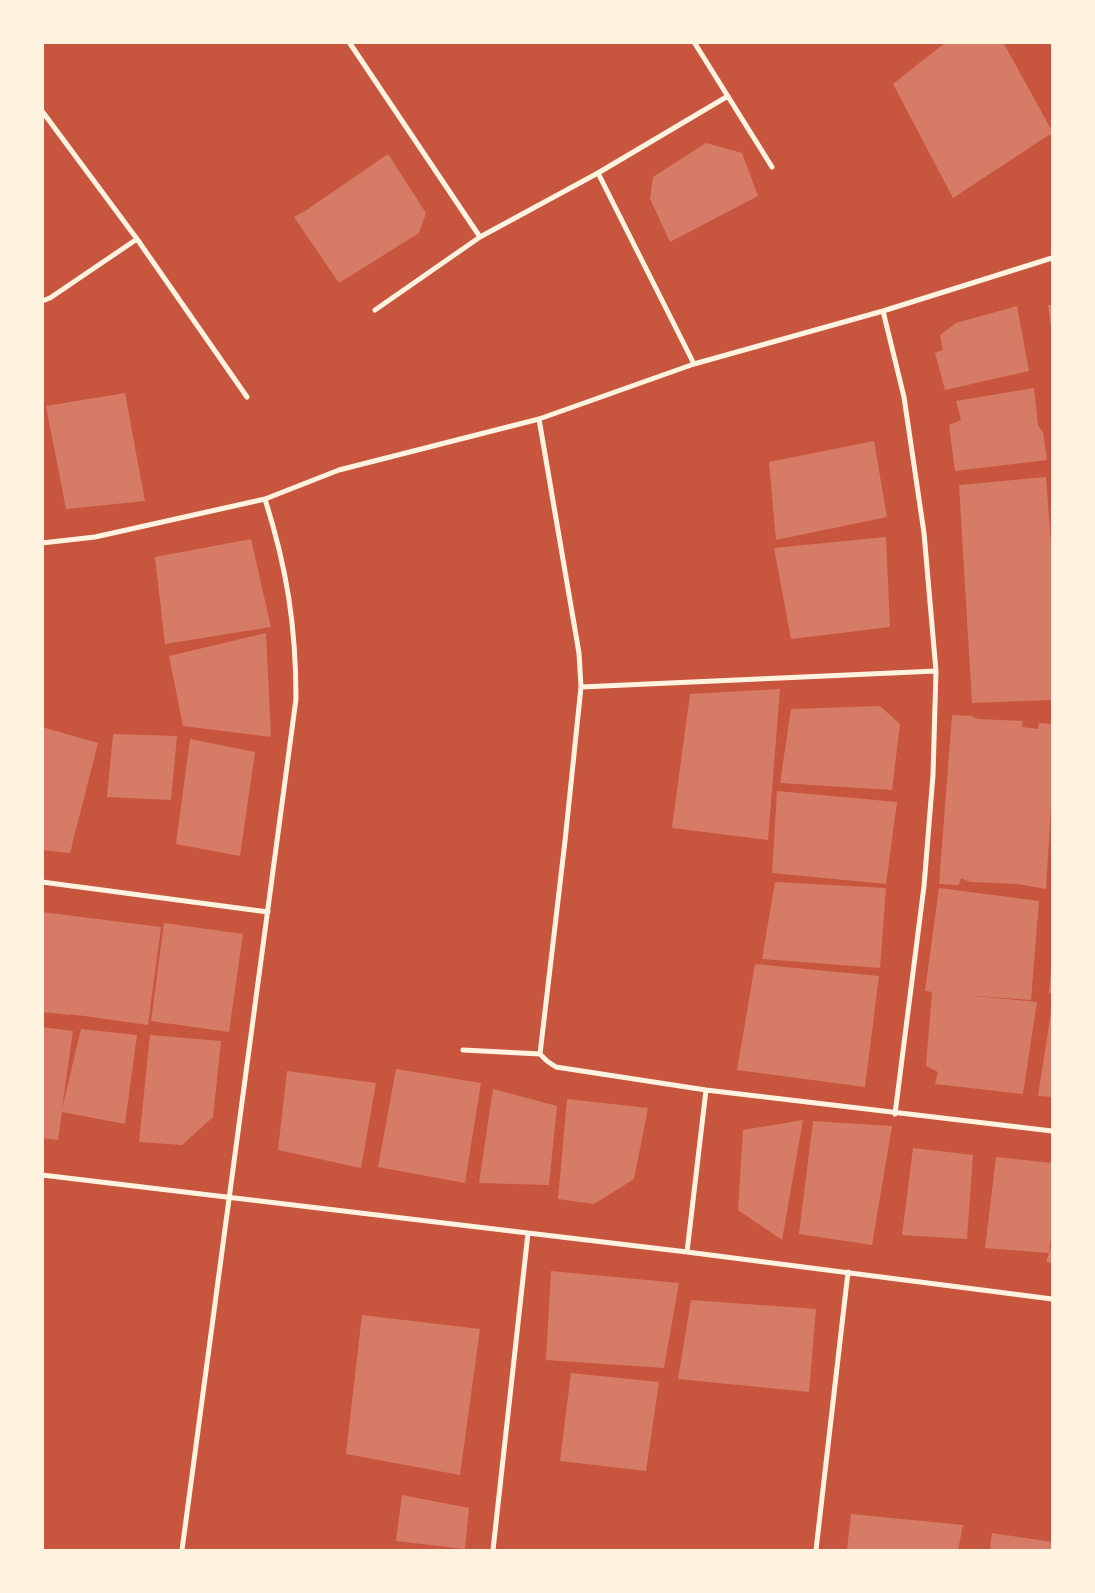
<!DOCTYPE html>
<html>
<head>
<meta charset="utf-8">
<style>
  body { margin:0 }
  #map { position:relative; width:1095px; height:1593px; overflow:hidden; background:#c8553d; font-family:Bitter,serif }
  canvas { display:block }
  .frame { position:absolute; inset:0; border:44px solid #fff3e0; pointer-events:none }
</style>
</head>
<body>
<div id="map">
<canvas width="1095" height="1593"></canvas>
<div class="frame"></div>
</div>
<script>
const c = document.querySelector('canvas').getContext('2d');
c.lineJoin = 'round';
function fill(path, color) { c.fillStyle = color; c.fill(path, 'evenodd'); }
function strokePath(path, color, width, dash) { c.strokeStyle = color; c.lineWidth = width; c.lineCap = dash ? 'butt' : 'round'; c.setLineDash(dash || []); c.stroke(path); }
fill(new Path2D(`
  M 946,42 L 1003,42 L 1052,131 L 1052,133 L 953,198 L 893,84 Z
  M 706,143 L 742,153 L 758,196 L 670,242 L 650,199 L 653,177 Z
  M 388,154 L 426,213 L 419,233 L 339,283 L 294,217 L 305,211 Z
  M 1048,305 L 1052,305 L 1052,326 L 1051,326 Z
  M 1017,306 L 1029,371 L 945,390 L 935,353 L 943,350 L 940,335 L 956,323 Z
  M 1034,388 L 1038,426 L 1043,432 L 1047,460 L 955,471 L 949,425 L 961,420 L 956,401 Z
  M 125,393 L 145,501 L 66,509 L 46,406 Z
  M 874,441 L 887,517 L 776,540 L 769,462 Z
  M 1046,477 L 1052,558 L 1052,700 L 972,703 L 959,485 Z
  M 886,537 L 890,627 L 791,639 L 774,548 Z
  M 251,539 L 271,627 L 165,644 L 155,557 Z
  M 266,633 L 271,737 L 183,726 L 169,656 Z
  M 780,689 L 768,840 L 672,828 L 690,694 Z
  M 880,706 L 900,724 L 892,790 L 780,783 L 791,709 Z
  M 952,715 L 971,716 L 978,719 L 1023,721 L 1022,727 L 1038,729 L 1039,723 L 1052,724 L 1052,790 L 1046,889 L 1018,884 L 970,882 L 961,878 L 959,885 L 939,884 Z
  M 42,727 L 98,743 L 70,853 L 42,850 Z
  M 113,734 L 177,736 L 171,800 L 107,797 Z
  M 190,739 L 255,752 L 240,856 L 176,844 Z
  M 777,791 L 897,802 L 886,884 L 772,873 Z
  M 775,882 L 886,888 L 880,968 L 762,959 Z
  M 939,888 L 1039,901 L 1031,1000 L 964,995 L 1037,1002 L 1023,1094 L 935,1084 L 938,1072 L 926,1066 L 932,992 L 925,991 Z
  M 42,912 L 161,927 L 148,1025 L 70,1014 L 70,1015 L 42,1012 Z
  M 164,923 L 243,934 L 229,1032 L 151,1021 Z
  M 755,964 L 879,976 L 865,1087 L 737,1070 Z
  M 1051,971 L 1052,971 L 1052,993 L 1049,993 Z
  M 1051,1012 L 1052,1012 L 1052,1097 L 1038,1096 Z
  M 42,1027 L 73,1031 L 62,1109 L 81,1029 L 137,1035 L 125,1124 L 62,1112 L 58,1140 L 42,1138 Z
  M 150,1035 L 221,1041 L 213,1117 L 182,1145 L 139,1142 Z
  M 396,1069 L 481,1083 L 465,1183 L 378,1167 Z
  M 287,1071 L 376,1083 L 361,1168 L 278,1150 Z
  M 493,1089 L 557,1106 L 549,1185 L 479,1183 Z
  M 567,1099 L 648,1108 L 634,1179 L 594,1204 L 558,1199 Z
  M 803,1120 L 782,1240 L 738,1210 L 743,1130 Z
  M 813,1121 L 892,1126 L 872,1245 L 799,1234 Z
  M 913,1148 L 973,1155 L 967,1239 L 902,1235 Z
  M 996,1157 L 1052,1163 L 1052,1227 L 1049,1253 L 985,1248 Z
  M 1052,1244 L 1052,1263 L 1046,1262 Z
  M 551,1271 L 679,1283 L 664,1368 L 546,1360 Z
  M 691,1300 L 816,1309 L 809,1392 L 678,1379 Z
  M 362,1315 L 480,1329 L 460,1475 L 346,1454 Z
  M 571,1373 L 659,1382 L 646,1471 L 560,1461 Z
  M 402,1495 L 469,1508 L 465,1549 L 396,1541 Z
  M 851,1514 L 963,1525 L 958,1550 L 847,1550 Z
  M 992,1533 L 1052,1542 L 1052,1550 L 990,1550 Z`), '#d67c66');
strokePath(new Path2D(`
  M 349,42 L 480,237
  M 694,42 L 772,167
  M 42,111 L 137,239 L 247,397
  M 598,173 L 694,364
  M 42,301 L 50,298 L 137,239
  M 375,310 L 480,237 L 598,173 L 728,96
  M 883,311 L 904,397 L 924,533 L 936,671 L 933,775 L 924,886 L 895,1114
  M 539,419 L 579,653 L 581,687 L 565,841 L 540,1054
  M 42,543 L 95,537 L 265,499 L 339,470 L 539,419 L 694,364 L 883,311 L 1052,258
  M 581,687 L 936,671
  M 42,882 L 268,912
  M 463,1050 L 540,1054 L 547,1061 L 556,1067 L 706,1090 L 1052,1131
  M 42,1175 L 687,1252 L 1052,1299
  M 687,1252 L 706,1090
  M 182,1550 L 296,699 C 296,626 287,569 265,499
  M 493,1550 L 528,1233
  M 816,1550 L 848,1272`), '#fff3e0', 5);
</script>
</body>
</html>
